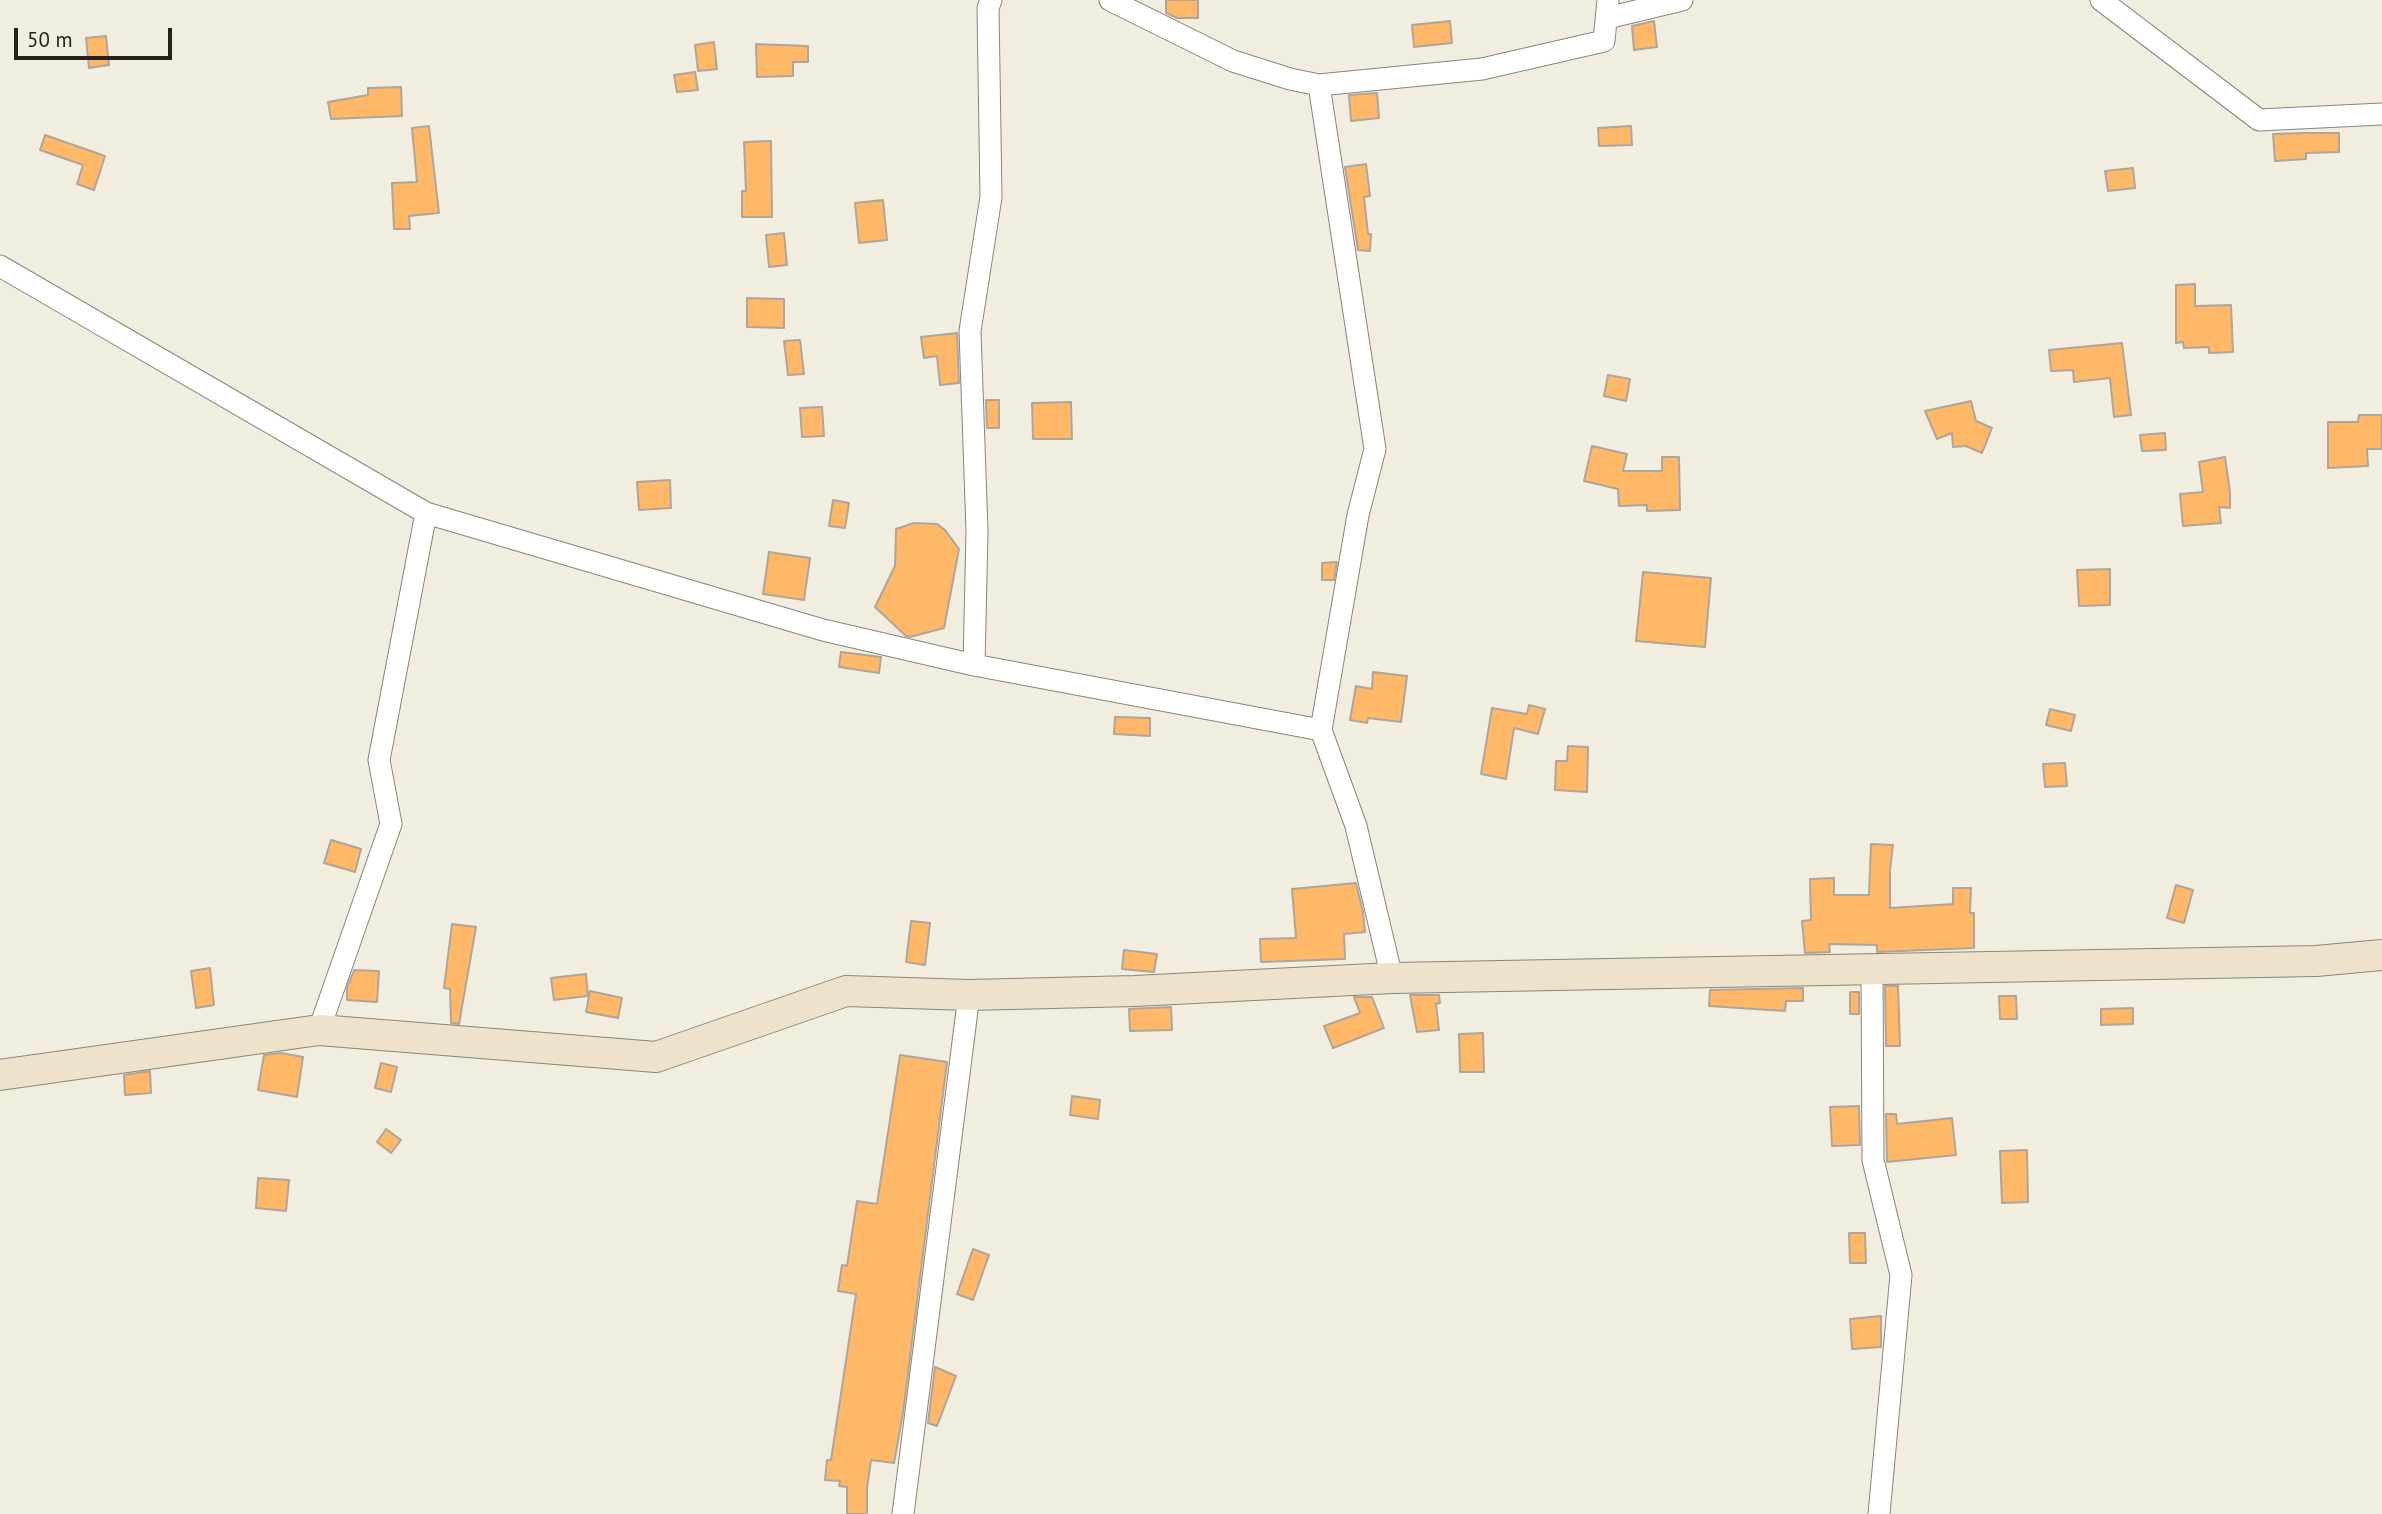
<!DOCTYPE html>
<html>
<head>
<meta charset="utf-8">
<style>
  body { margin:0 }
  #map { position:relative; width:2382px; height:1514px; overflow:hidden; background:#f1eee0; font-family:"PT Sans",sans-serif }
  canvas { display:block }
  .scale { position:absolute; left:14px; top:28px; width:158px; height:32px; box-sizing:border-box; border:4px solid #23221d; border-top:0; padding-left:9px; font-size:21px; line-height:24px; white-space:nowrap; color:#23221d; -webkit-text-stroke:5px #f1eee0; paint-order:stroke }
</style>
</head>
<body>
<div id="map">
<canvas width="2382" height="1514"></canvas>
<div class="scale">50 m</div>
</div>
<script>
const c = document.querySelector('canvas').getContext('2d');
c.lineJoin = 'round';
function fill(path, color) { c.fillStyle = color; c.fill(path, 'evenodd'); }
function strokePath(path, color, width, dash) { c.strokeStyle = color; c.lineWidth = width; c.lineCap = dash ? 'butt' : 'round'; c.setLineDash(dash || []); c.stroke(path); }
const building = new Path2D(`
  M 1166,0 L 1198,0 L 1198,18 L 1177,18 L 1166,13 Z
  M 1450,21 L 1452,43 L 1414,47 L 1412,25 Z
  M 1654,21 L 1657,47 L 1634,50 L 1632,26 Z
  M 106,36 L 109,65 L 89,68 L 86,38 Z
  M 714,42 L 717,69 L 698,71 L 695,45 Z
  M 756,44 L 808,46 L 808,62 L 793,62 L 793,76 L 757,77 Z
  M 695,72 L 698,90 L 677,92 L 674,75 Z
  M 401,87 L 402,116 L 331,119 L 328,102 L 368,95 L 368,88 Z
  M 1377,93 L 1379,118 L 1351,121 L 1349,95 Z
  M 429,126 L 439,213 L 409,216 L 410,229 L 394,229 L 392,183 L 417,182 L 412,128 Z
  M 1631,126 L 1632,145 L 1599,146 L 1598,128 Z
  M 2305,133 L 2339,133 L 2339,152 L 2306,153 L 2306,159 L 2275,161 L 2273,134 Z
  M 45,135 L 105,156 L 94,190 L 77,184 L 83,165 L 40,150 Z
  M 771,141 L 772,217 L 742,217 L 742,191 L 746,191 L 744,142 Z
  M 1366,164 L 1370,196 L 1364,197 L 1368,234 L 1371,234 L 1370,251 L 1358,250 L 1345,167 Z
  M 2133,168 L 2135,188 L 2108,191 L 2105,171 Z
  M 883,200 L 887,240 L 859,243 L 855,203 Z
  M 784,233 L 787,265 L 769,267 L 766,235 Z
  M 2195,284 L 2195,306 L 2231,305 L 2233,352 L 2209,353 L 2209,347 L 2184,348 L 2183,342 L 2176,343 L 2176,285 Z
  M 747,298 L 784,299 L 784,328 L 747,327 Z
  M 957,333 L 959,383 L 940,385 L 937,356 L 924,358 L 921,337 Z
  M 800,340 L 804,374 L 788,375 L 784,341 Z
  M 2122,343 L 2131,415 L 2114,417 L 2110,378 L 2074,382 L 2073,370 L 2051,371 L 2049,350 Z
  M 1608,375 L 1630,379 L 1626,401 L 1604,396 Z
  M 986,400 L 999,400 L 999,428 L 987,428 Z
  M 1971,401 L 1976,421 L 1992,428 L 1982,453 L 1966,446 L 1953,447 L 1952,433 L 1937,439 L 1925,411 Z
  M 1071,402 L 1072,439 L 1033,439 L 1032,403 Z
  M 822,407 L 824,436 L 802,437 L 800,408 Z
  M 2359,415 L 2382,415 L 2382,449 L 2367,449 L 2368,466 L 2328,468 L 2328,422 L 2358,422 Z
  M 2165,433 L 2166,450 L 2142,451 L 2140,435 Z
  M 1592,446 L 1627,454 L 1623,471 L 1662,471 L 1662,457 L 1679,457 L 1680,510 L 1647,511 L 1647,505 L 1619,506 L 1618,489 L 1584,481 Z
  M 2225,457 L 2230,492 L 2230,508 L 2219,507 L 2221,523 L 2183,526 L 2180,494 L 2203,492 L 2199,462 Z
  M 670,480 L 671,508 L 639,510 L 637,482 Z
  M 833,500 L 849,503 L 845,528 L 829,526 Z
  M 914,523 L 937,524 L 945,530 L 959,549 L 944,628 L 910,637 L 906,636 L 875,607 L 895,566 L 896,529 Z
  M 769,552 L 810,558 L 804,600 L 763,594 Z
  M 1337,562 L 1334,580 L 1322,580 L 1322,563 Z
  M 2110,569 L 2110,605 L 2079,606 L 2077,570 Z
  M 1643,572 L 1711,578 L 1705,647 L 1636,641 Z
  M 841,652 L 881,657 L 879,673 L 839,667 Z
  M 1373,672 L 1407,676 L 1401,722 L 1368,718 L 1367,723 L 1350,720 L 1356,686 L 1372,689 Z
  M 1529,705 L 1545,709 L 1538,734 L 1514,728 L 1506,779 L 1481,774 L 1492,708 L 1527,714 Z
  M 2050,709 L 2075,715 L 2071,731 L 2046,725 Z
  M 1115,717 L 1150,718 L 1150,736 L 1114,734 Z
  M 1568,746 L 1588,747 L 1587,792 L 1555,790 L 1556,761 L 1567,761 Z
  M 2065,763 L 2067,786 L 2045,787 L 2043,764 Z
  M 331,840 L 361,849 L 355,872 L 324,863 Z
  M 1871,844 L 1893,845 L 1890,870 L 1890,908 L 1953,904 L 1953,888 L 1971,888 L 1970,913 L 1974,913 L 1974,948 L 1877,952 L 1877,945 L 1829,944 L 1830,952 L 1805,953 L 1802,921 L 1811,920 L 1810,879 L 1834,878 L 1834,895 L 1869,895 Z
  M 1356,883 L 1363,912 L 1365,932 L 1344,934 L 1345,959 L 1261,962 L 1260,939 L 1296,938 L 1292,889 Z
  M 2176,885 L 2193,890 L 2184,923 L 2167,918 Z
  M 911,921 L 930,923 L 925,965 L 906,962 Z
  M 452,924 L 476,927 L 459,1024 L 451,1023 L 450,989 L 444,988 Z
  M 1124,950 L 1157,954 L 1154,972 L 1122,969 Z
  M 210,968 L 214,1005 L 196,1008 L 191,971 Z
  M 354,970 L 379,971 L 377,1002 L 347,1000 L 347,988 Z
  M 586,974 L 588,996 L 554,1000 L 551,978 Z
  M 1885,986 L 1898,986 L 1900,1046 L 1886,1046 Z
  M 1803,988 L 1803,1001 L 1786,1001 L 1785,1011 L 1709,1006 L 1710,990 Z
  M 590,991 L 622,998 L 618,1018 L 586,1012 Z
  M 1850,992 L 1859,992 L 1859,1014 L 1850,1014 Z
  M 1410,995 L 1439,995 L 1440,1003 L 1436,1004 L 1439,1030 L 1417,1032 Z
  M 1999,996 L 2016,996 L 2017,1019 L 2000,1019 Z
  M 1354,997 L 1372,997 L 1384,1028 L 1333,1048 L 1324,1026 L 1360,1013 Z
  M 1171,1007 L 1172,1030 L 1130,1031 L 1129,1009 Z
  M 2133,1008 L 2133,1024 L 2101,1025 L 2101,1009 Z
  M 1483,1033 L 1484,1072 L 1460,1072 L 1459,1034 Z
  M 281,1053 L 303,1057 L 297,1097 L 258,1090 L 264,1055 Z
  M 900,1055 L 947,1062 L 903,1413 L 894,1463 L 871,1460 L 867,1488 L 867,1514 L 847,1514 L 847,1487 L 839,1486 L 840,1481 L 825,1480 L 827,1460 L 831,1460 L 856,1294 L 838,1291 L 842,1265 L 847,1266 L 857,1201 L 877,1204 Z
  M 381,1063 L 397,1067 L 391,1092 L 375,1088 Z
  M 150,1071 L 151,1093 L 125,1095 L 124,1075 Z
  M 1072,1096 L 1100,1100 L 1098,1119 L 1070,1115 Z
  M 1859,1106 L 1860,1145 L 1832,1146 L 1830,1107 Z
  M 1886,1114 L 1896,1114 L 1897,1124 L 1952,1118 L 1956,1155 L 1887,1162 Z
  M 386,1129 L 401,1140 L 391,1153 L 377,1142 Z
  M 2027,1150 L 2028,1202 L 2002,1203 L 2000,1151 Z
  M 258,1178 L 289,1180 L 286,1211 L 256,1208 Z
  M 1849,1233 L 1865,1233 L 1866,1263 L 1850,1263 Z
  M 973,1249 L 989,1255 L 973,1300 L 957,1294 Z
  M 1881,1316 L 1881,1347 L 1852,1349 L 1850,1319 Z
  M 935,1367 L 956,1376 L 937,1426 L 928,1423 Z`);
fill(building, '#ffb868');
strokePath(building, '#afa59a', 2);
const street = new Path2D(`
  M 991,0 L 988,8 L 991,197 L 970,331 L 977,531 L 974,665 L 1321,730 L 1358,515 L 1375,449 L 1319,85 L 1482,69 L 1604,41 L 1608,0
  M 1110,0 L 1233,61 L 1290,79 L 1319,85
  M 2101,0 L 2259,120 L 2382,114
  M 1607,18 L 1682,0
  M 0,266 L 426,513 L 823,630 L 974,665
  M 1321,730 L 1356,826 L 1392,978
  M 1872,968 L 1873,1160 L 1901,1275 L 1879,1514
  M 319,1030 L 391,824 L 379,760 L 426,513
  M 903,1514 L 969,995`);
const secondary = new Path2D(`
  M 0,1075 L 319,1030 L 656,1057 L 846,991 L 969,995 L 1135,991 L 1392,978 L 2316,961 L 2382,955`);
strokePath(street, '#888579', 23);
strokePath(secondary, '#888579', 32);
strokePath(street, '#fff', 21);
strokePath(secondary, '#eee2ca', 30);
</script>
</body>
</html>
